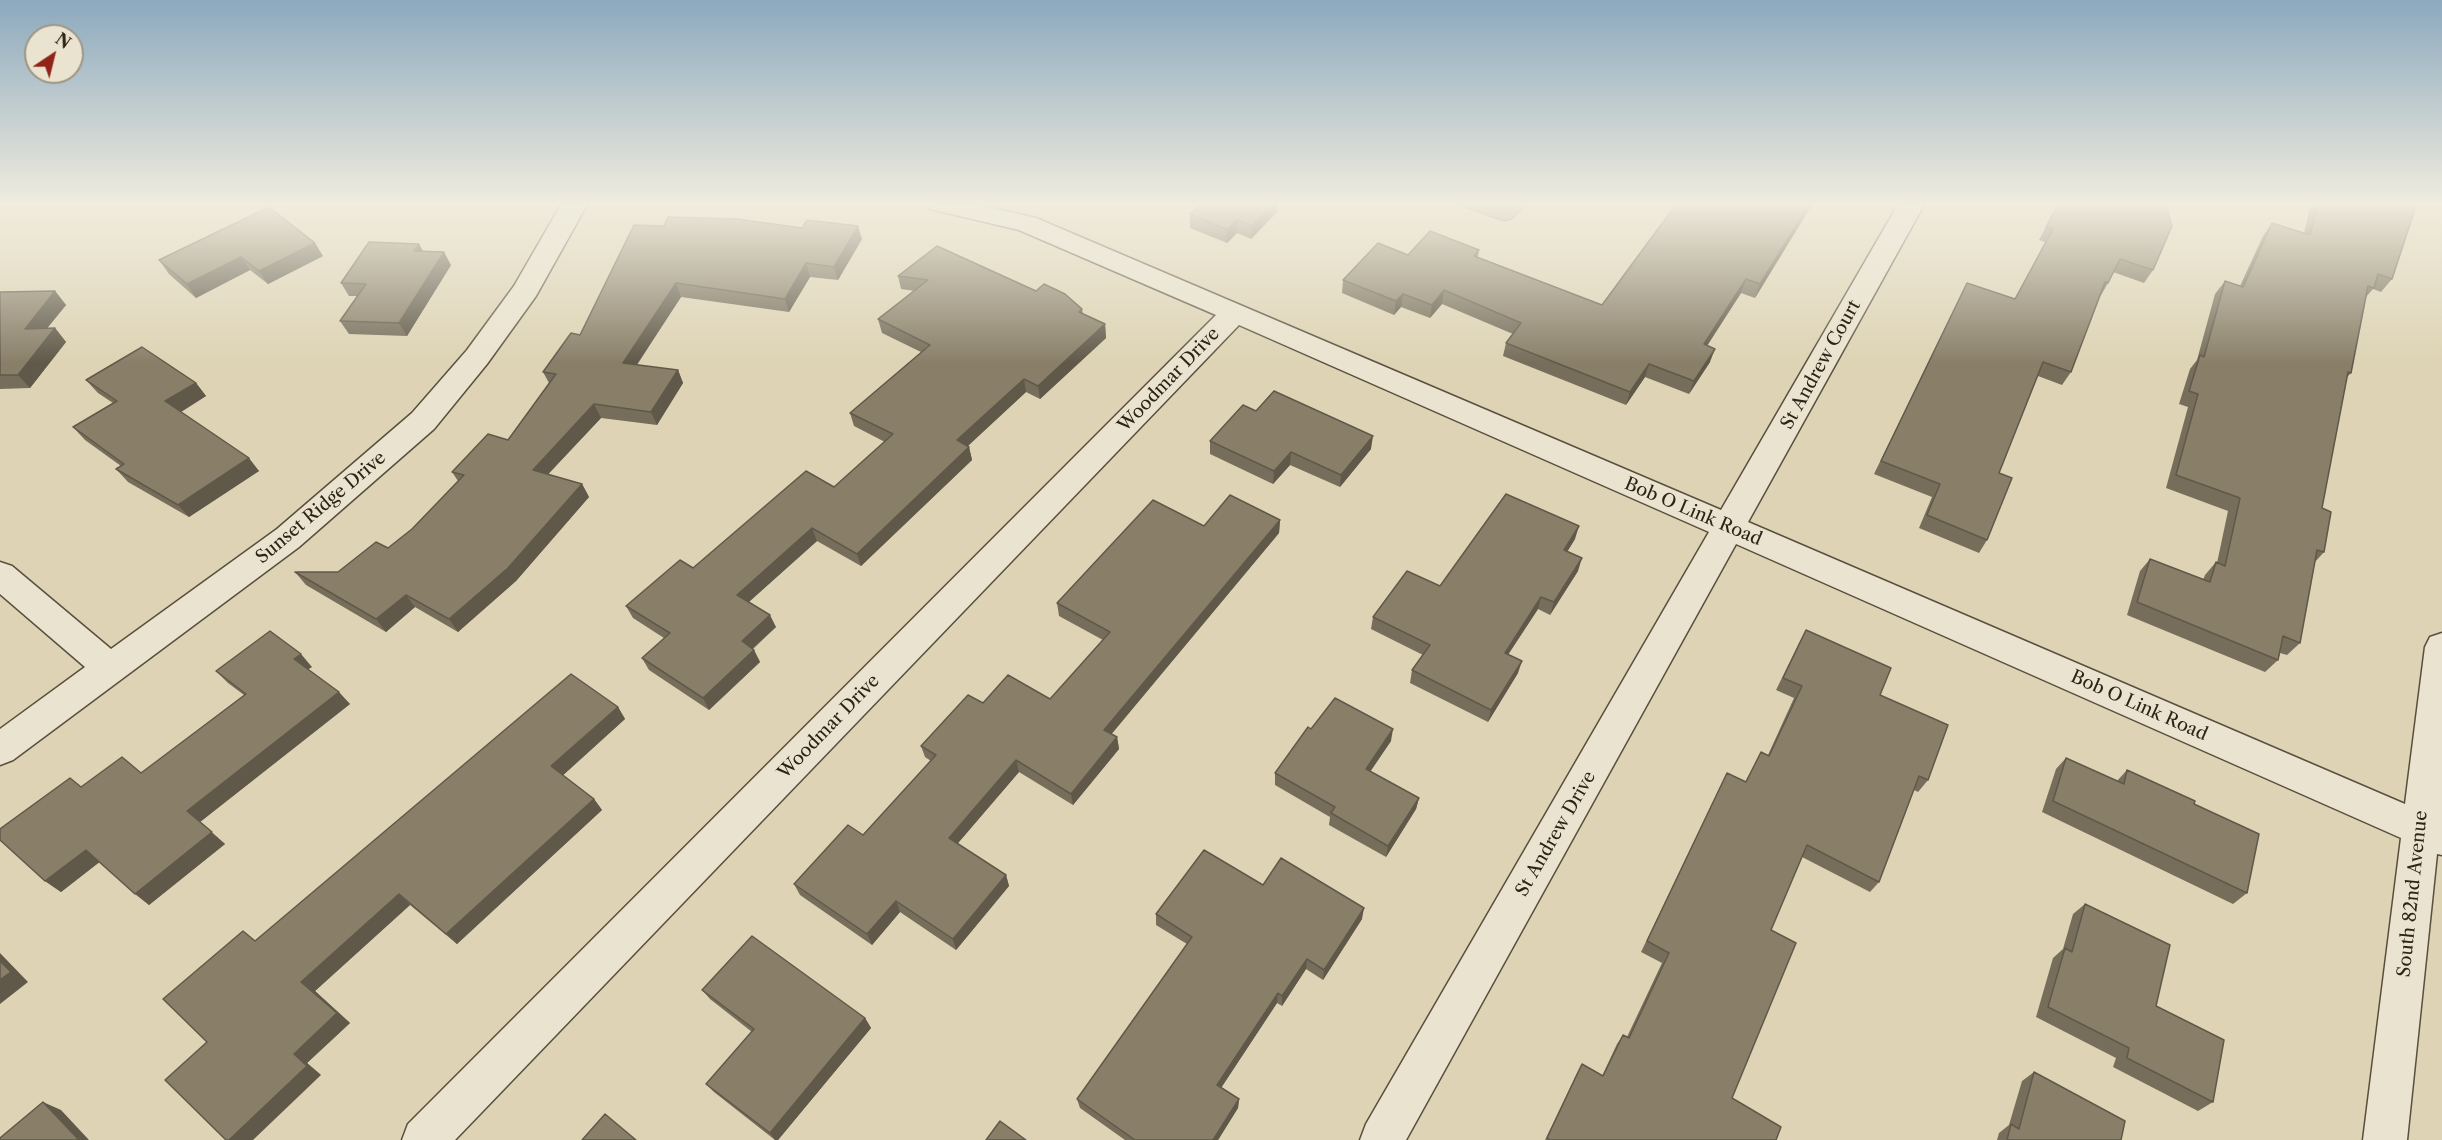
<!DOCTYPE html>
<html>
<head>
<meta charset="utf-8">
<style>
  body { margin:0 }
  #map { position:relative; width:2442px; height:1140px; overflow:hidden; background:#ded4b5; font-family:"Libre Caslon Text",serif }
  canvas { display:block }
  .north { position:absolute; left:24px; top:24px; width:60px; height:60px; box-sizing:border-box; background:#eae3cf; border:2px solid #9e9685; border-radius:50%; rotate:35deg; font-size:16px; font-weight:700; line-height:24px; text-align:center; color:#2d2316 }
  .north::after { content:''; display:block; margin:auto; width:21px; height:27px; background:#8f2418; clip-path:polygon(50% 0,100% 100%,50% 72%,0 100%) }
</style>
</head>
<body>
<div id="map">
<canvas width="2442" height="1140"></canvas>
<div class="north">N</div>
</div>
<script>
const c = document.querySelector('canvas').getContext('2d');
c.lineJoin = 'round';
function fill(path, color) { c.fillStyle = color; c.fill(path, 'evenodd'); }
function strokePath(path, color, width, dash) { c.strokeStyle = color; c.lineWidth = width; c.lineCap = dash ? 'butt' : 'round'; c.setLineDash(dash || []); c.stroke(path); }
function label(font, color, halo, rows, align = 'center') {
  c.font = font + ' "Libre Caslon Text",serif'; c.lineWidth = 4.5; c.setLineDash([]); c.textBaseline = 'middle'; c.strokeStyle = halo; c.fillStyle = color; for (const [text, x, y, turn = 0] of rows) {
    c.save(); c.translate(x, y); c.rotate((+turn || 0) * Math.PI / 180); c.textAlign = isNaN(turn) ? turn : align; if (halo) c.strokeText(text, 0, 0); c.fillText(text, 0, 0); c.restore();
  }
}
const water = new Path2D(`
  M 1454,203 L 1527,203 L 1512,219 L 1504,221 Z`);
fill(water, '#a2987f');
strokePath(water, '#736955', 1.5);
const street = new Path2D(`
  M 562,203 L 588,203 L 536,296 L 487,364 L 434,429 L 299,547 L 13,760 L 0,765 L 0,729 L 85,667 L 0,594 L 0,562 L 12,566 L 111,649 L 277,529 L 412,413 L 467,350 L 514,286 Z
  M 926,203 L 972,203 L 1036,218 L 1721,510 L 1899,203 L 1925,203 L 1748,522 L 2405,804 L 2425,647 L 2430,637 L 2442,633 L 2442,855 L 2437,854 L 2407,1140 L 2363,1140 L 2401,838 L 1736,544 L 1406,1140 L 1360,1140 L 1366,1124 L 1709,532 L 1239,325 L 455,1140 L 402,1140 L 408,1124 L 1216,315 L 1019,230 L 930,209 Z`);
strokePath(street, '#594f3e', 3);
fill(street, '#eae3cf');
fill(new Path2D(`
  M 1202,203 L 1278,203 L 1278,211 L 1251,239 L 1237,233 L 1227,243 L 1190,228 L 1190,214 Z
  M 1813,203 L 1755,298 L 1741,293 L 1707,346 L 1710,362 L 1689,394 L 1645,377 L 1626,405 L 1503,356 L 1506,343 L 1513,334 L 1442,304 L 1430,318 L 1401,307 L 1394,315 L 1342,293 L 1343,280 L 1408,255 L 1479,250 L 1478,257 L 1602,305 Z
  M 2058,203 L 2165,203 L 2153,270 L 2144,283 L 2113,272 L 2108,283 L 2100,297 L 2071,372 L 2062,385 L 2038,376 L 1999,473 L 1987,540 L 1979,553 L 1919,528 L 1932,497 L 1874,474 L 1967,283 L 2015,299 L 2045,242 L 2039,240 Z
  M 2311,203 L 2417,203 L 2392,279 L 2381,292 L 2373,289 L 2366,297 L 2351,373 L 2346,378 L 2322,508 L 2324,552 L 2315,562 L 2300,643 L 2287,655 L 2280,653 L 2278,660 L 2265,672 L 2127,615 L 2140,571 L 2150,559 L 2203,580 L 2205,575 L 2216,562 L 2217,563 L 2228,511 L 2166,488 L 2188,407 L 2179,404 L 2190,369 L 2197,360 L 2215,294 L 2225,281 L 2240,286 L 2263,236 L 2272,223 L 2304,233 Z
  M 634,225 L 862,239 L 838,280 L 810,277 L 789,312 L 681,297 L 637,365 L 678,370 L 683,383 L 657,425 L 601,418 L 548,474 L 582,484 L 589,497 L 516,581 L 458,632 L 415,607 L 386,632 L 306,585 L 295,572 L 338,572 L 388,548 L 412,529 L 458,481 L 452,472 L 508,440 L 549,383 L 543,372 L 580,335 Z
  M 419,244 L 423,251 L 451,265 L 407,336 L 349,334 L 340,321 L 357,296 L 349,296 L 341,283 Z
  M 323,256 L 268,284 L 250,270 L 196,298 L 169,274 L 159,260 Z
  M 898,276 L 1036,291 L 1082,309 L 1083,314 L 1105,324 L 1106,338 L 1040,399 L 1026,392 L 968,446 L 969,447 L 972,460 L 861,566 L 817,541 L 749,602 L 776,627 L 753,649 L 754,650 L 760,662 L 709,710 L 649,670 L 642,658 L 664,638 L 633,618 L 626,606 L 834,487 L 885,442 L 854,426 L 850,413 L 921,352 L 882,333 L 878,319 L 915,291 L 901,289 Z
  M 55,291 L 66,305 L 47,328 L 55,328 L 66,342 L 30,388 L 0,389 L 0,292 Z
  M 86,380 L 196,383 L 206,396 L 181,412 L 259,471 L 189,517 L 128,482 L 116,469 L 121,466 L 85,440 L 73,427 L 113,403 L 98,393 Z
  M 1256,411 L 1371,449 L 1340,487 L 1290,465 L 1273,484 L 1210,454 L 1210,441 Z
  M 1280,520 L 1279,533 L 1111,734 L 1117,737 L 1119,749 L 1073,805 L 1019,772 L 957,844 L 1006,875 L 1009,886 L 956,950 L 900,912 L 872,945 L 800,895 L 794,884 L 863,835 L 931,761 L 925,757 L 921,746 L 983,703 L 1050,699 L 1103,640 L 1059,616 L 1057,603 L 1204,526 Z
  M 1575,539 L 1567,552 L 1578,571 L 1550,615 L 1538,609 L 1508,655 L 1518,673 L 1488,722 L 1410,683 L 1412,670 L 1423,655 L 1371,629 L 1373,617 L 1440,586 Z
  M 1806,630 L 1880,695 L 1928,780 L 1918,792 L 1914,790 L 1879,882 L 1870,892 L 1802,857 L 1771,930 L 1732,1098 L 1776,1140 L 1545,1140 L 1577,1073 L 1582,1064 L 1602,1076 L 1617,1044 L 1623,1035 L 1627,1037 L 1662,963 L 1641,952 L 1721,785 L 1727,773 L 1745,782 L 1761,752 L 1768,755 L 1794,698 L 1776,690 L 1799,643 Z
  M 312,667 L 308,669 L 350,704 L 200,822 L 225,844 L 149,905 L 99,862 L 61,892 L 45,881 L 81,787 L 142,773 L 244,695 L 228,683 L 216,671 Z
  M 618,707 L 625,719 L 563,775 L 594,799 L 602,810 L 457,944 L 410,905 L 315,991 L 350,1023 L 307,1063 L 321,1075 L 207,1042 L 256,940 Z
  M 1311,729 L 1391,741 L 1370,771 L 1419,798 L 1416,809 L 1386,857 L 1329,825 L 1330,817 L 1275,785 L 1275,773 Z
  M 2066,758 L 2117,781 L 2127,770 L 2194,804 L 2247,893 L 2233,904 L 2042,812 L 2056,769 Z
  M 1263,885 L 1362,919 L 1323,980 L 1306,969 L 1282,1006 L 1277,1003 L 1221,1088 L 1239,1099 L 1238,1108 L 1218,1140 L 1125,1140 L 1080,1108 L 1077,1099 L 1187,944 L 1156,925 L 1156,914 Z
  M 2085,904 L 2156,1006 L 2213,1102 L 2198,1111 L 2113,1067 L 2116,1058 L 2036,1017 L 2053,958 L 2063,949 L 2073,914 Z
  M 702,990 L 865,1018 L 871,1028 L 778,1140 L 775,1140 L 714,1092 L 706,1084 L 752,1032 L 710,999 Z
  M 2034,1072 L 2121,1140 L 1997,1140 L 1999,1133 L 2009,1125 L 2022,1081 Z`), '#766d5a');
fill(new Path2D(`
  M 1269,203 L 1278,203 L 1278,211 L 1251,239 L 1252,226 Z
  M 1810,203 L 1813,203 L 1755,298 L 1760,284 Z
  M 1237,220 L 1237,233 L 1227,243 L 1227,230 Z
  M 858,226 L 862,239 L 838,280 L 834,267 Z
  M 315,243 L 323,256 L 268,284 L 259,271 Z
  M 419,244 L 426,257 L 414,251 Z
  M 444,252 L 451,265 L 407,336 L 399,323 Z
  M 241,257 L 250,270 L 196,298 L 187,284 Z
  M 806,263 L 810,277 L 789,312 L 785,299 Z
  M 1746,279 L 1741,293 L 1699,358 L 1704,344 Z
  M 676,283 L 681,297 L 629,376 L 623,363 Z
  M 1444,290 L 1442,304 L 1430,318 L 1432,305 Z
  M 55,291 L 66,305 L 36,342 L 25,329 Z
  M 1403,294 L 1401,307 L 1394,315 L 1396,301 Z
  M 1105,324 L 1106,338 L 1040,399 L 1038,386 Z
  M 55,328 L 66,342 L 30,388 L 18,375 Z
  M 1715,349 L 1710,362 L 1689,394 L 1694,381 Z
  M 1649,364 L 1645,377 L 1626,405 L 1630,392 Z
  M 678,370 L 683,383 L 657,425 L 651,412 Z
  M 1024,379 L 1026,392 L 960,453 L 957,440 Z
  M 196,383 L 206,396 L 176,415 L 165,401 Z
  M 594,404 L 601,418 L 540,483 L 533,470 Z
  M 1373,436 L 1371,449 L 1340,487 L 1341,475 Z
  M 969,447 L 972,460 L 861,566 L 857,554 Z
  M 1291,452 L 1290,465 L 1273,484 L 1274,471 Z
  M 249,458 L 259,471 L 189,517 L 178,505 Z
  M 582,484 L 589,497 L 516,581 L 458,632 L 449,619 Z
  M 1280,520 L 1279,533 L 1105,742 L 1104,730 Z
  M 1579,526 L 1575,539 L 1560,563 L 1564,550 Z
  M 812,528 L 817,541 L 743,607 L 737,595 Z
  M 1582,558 L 1578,571 L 1550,615 L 1554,602 Z
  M 406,595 L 415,607 L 386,632 L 376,619 Z
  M 1541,597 L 1538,609 L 1501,665 L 1505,653 Z
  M 770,615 L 776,627 L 747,653 L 742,641 Z
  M 754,650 L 760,662 L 709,710 L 703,698 Z
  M 301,654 L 312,667 L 305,671 L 294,659 Z
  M 1522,661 L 1518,673 L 1488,722 L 1491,710 Z
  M 339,692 L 350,704 L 200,822 L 225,844 L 149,905 L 135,894 L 187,811 Z
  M 618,707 L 625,719 L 560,778 L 551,766 Z
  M 1393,729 L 1391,741 L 1364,781 L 1366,769 Z
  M 1117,737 L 1119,749 L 1073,805 L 1071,794 Z
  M 1016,760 L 1019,772 L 953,849 L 949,838 Z
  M 1419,798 L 1416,809 L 1386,857 L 1388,846 Z
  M 594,799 L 602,810 L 457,944 L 446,934 Z
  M 86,850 L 101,861 L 61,892 L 45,881 Z
  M 1006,875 L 1009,886 L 956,950 L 953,939 Z
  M 399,894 L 410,905 L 315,991 L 350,1023 L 307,1063 L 321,1075 L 253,1140 L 229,1140 L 294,1054 L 301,982 Z
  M 896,901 L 900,912 L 872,945 L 867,934 Z
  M 1364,908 L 1362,919 L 1323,980 L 1324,970 Z
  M 0,953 L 28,982 L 0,1004 Z
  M 1307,959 L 1306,969 L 1282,1006 L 1282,996 Z
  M 1278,993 L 1277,1003 L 1217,1094 L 1217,1085 Z
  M 865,1018 L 871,1028 L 778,1140 L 775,1140 L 770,1133 Z
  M 1239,1099 L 1238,1108 L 1218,1140 L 1213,1140 Z
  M 43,1102 L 61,1110 L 89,1140 L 79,1140 Z`), '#60594a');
const building = new Path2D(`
  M 1202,203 L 1273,203 L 1252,226 L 1237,220 L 1227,230 L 1190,214 Z
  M 1677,203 L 1810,203 L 1760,284 L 1746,279 L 1704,344 L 1715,349 L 1694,381 L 1649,364 L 1630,392 L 1506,343 L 1521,323 L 1444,290 L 1432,305 L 1403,294 L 1396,301 L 1343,280 L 1378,243 L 1408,255 L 1430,231 L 1479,250 L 1474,256 L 1602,305 Z
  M 2059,203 L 2165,203 L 2172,226 L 2153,270 L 2120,259 L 2108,283 L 2105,282 L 2071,372 L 2043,362 L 1999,473 L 2012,478 L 1987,540 L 1927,515 L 1940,484 L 1881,461 L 1967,283 L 2015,299 L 2053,229 L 2046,227 Z
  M 2318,203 L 2417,203 L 2392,279 L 2378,274 L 2374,288 L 2368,286 L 2351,373 L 2348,372 L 2322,508 L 2331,512 L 2324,552 L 2317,550 L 2300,643 L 2283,636 L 2278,660 L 2137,602 L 2150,559 L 2210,582 L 2216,562 L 2225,566 L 2240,498 L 2176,475 L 2198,394 L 2189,391 L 2200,355 L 2204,357 L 2225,281 L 2243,287 L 2272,223 L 2310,235 Z
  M 269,207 L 315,243 L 259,271 L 241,257 L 187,284 L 159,260 Z
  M 668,217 L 737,219 L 802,228 L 807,220 L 858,226 L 834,267 L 806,263 L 785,299 L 676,283 L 623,363 L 678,370 L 651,412 L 594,404 L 533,470 L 582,484 L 508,568 L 449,619 L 406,595 L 376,619 L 295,572 L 338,572 L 376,542 L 388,548 L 412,529 L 464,475 L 452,472 L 488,434 L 508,440 L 556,374 L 543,372 L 571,333 L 580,335 L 634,225 L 664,226 Z
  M 369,242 L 419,244 L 414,251 L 444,252 L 399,323 L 340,321 L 366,284 L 341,283 Z
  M 937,246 L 1036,291 L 1044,284 L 1065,294 L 1082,309 L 1079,312 L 1105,324 L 1038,386 L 1024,379 L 957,440 L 969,447 L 857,554 L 812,528 L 737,595 L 770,615 L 742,641 L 754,650 L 703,698 L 642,658 L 670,633 L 626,606 L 680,560 L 693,568 L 806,471 L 834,487 L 893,434 L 850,413 L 930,345 L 878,319 L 928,280 L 898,276 Z
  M 55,291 L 25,329 L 55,328 L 18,375 L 0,375 L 0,292 Z
  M 142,347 L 196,383 L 165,401 L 249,458 L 178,505 L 116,469 L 124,464 L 73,427 L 117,401 L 86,380 Z
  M 1274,391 L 1373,436 L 1341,475 L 1291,452 L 1274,471 L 1210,441 L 1243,405 L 1256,411 Z
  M 1506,494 L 1579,526 L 1564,550 L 1582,558 L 1554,602 L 1541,597 L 1505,653 L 1522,661 L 1491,710 L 1412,670 L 1430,645 L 1373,617 L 1407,571 L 1440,586 Z
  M 1230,495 L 1280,520 L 1104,730 L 1117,737 L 1071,794 L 1016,760 L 949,838 L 1006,875 L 953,939 L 896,901 L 867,934 L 794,884 L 848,825 L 863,835 L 936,755 L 921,746 L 968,695 L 983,703 L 1008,675 L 1050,699 L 1110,632 L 1057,603 L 1153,500 L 1204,526 Z
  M 1806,630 L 1891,668 L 1880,695 L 1948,725 L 1928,780 L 1919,776 L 1879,882 L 1807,845 L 1771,930 L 1796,943 L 1732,1098 L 1781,1127 L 1776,1140 L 1550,1140 L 1547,1138 L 1582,1064 L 1603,1076 L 1623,1035 L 1629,1038 L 1669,953 L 1647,941 L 1727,773 L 1746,782 L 1761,752 L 1769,756 L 1802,686 L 1783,678 Z
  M 270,631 L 301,654 L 294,659 L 339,692 L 187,811 L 212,832 L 135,894 L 86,850 L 45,881 L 0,840 L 0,829 L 70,778 L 81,787 L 122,757 L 141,773 L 246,694 L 216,671 Z
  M 571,674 L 618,707 L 551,766 L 594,799 L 446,934 L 399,894 L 301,982 L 337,1013 L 294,1054 L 307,1066 L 229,1140 L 226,1140 L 165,1080 L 207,1042 L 163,999 L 243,931 L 255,941 Z
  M 1335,698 L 1393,729 L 1366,769 L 1419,798 L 1388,846 L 1331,813 L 1335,807 L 1275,773 L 1308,727 L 1311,729 Z
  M 2066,758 L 2124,784 L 2127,770 L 2195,801 L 2194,804 L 2259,834 L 2247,893 L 2053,801 Z
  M 1204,850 L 1263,885 L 1281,858 L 1364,908 L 1324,970 L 1307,959 L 1282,996 L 1278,993 L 1217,1085 L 1239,1099 L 1213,1140 L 1135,1140 L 1077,1099 L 1192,937 L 1156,914 Z
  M 2085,904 L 2170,945 L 2156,1006 L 2224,1040 L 2213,1102 L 2127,1058 L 2129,1048 L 2048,1007 L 2065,948 L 2072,952 Z
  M 752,936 L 865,1018 L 770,1133 L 706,1084 L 754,1029 L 702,990 Z
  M 0,961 L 11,972 L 0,980 Z
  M 2034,1072 L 2125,1121 L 2121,1140 L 2007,1140 L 2011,1124 L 2019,1129 Z
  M 43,1102 L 79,1140 L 0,1140 L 0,1138 Z
  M 605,1114 L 636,1140 L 582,1140 Z
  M 1000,1121 L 1026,1140 L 986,1140 Z`);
fill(building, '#897f69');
strokePath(building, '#60594a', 1.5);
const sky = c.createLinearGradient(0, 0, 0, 363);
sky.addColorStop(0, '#8ca9be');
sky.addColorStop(0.56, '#f0ecde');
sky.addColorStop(1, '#f0ecde00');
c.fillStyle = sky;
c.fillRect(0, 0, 2442, 363);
label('18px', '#2d2316', '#eae3cf', [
  ["St Andrew Court",1821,365,-61],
  ["Woodmar Drive",1169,380,-46],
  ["Sunset Ridge Drive",321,508,-40],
  ["Bob O Link Road",1693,512,23],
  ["Bob O Link Road",2139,706,24],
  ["Woodmar Drive",829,727,-46],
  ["St Andrew Drive",1556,834,-60],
  ["South 82nd Avenue",2413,894,-84]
]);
</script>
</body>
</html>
